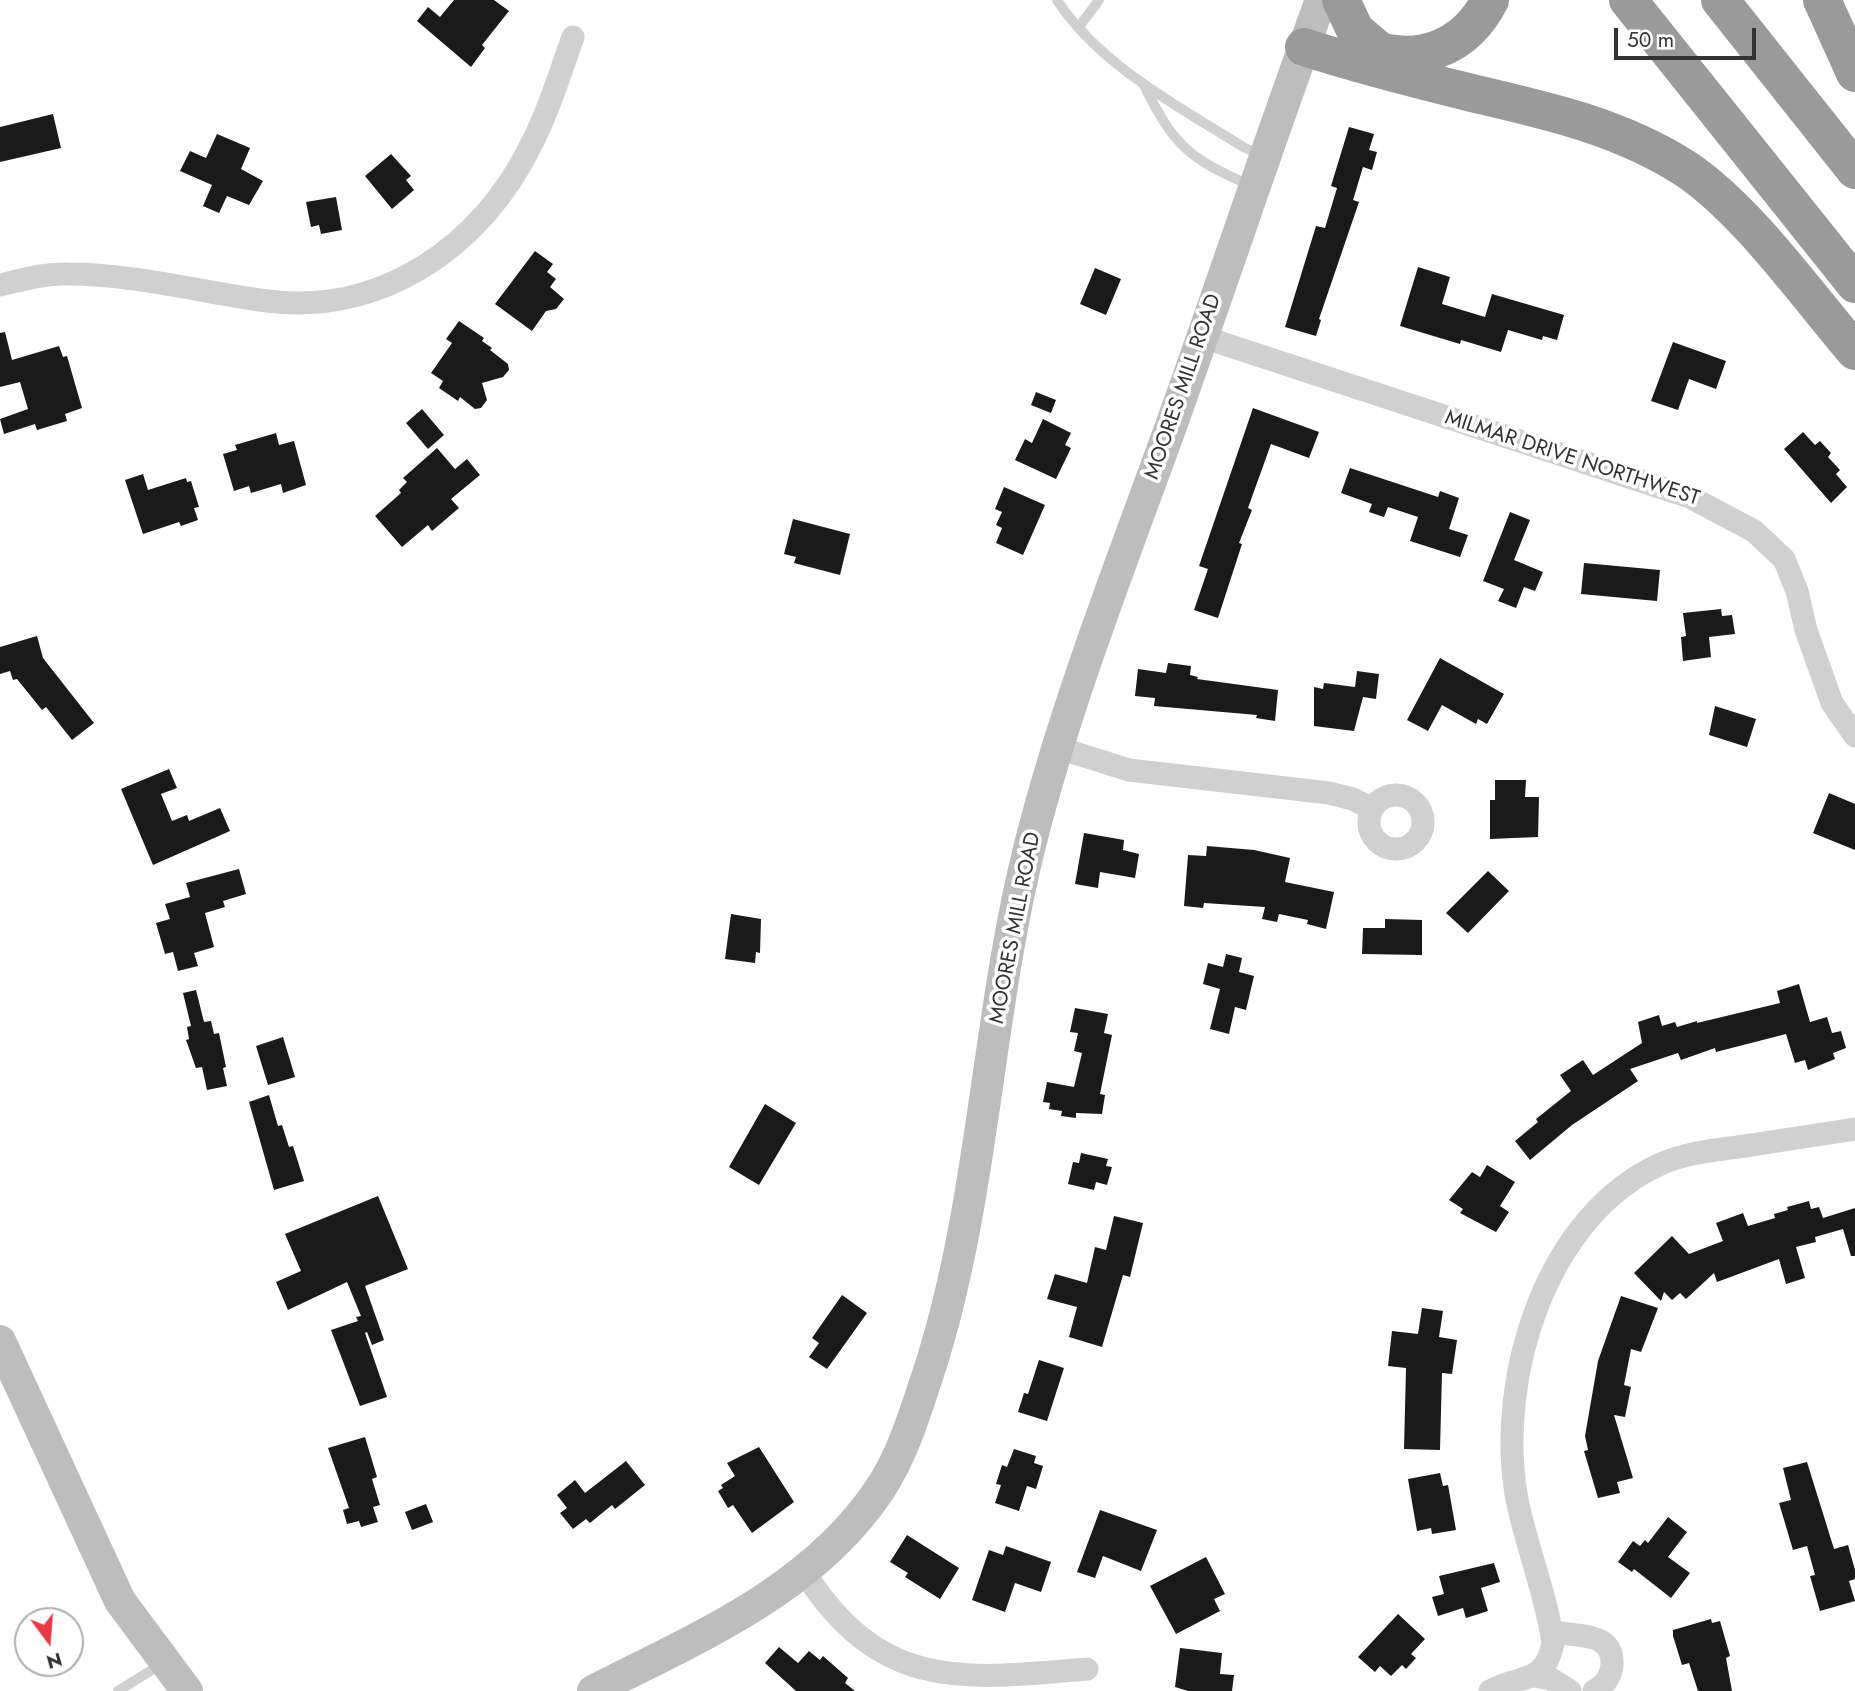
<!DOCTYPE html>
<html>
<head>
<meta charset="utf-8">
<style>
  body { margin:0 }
  #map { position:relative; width:1855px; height:1691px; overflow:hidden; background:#fff; font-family:Jost,sans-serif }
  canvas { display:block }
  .north { position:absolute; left:14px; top:1607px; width:70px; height:70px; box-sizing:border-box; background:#fff; border:2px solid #adadad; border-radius:50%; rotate:164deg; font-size:19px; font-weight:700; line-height:28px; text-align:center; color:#333 }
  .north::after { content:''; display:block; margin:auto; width:24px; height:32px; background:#e63946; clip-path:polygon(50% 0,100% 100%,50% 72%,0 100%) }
  .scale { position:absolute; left:1614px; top:28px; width:142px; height:32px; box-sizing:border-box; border:4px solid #333; border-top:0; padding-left:9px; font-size:21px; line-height:24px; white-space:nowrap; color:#333; -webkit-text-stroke:5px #fff; paint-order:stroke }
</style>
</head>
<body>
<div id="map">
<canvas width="1855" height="1691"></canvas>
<div class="north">N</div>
<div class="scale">50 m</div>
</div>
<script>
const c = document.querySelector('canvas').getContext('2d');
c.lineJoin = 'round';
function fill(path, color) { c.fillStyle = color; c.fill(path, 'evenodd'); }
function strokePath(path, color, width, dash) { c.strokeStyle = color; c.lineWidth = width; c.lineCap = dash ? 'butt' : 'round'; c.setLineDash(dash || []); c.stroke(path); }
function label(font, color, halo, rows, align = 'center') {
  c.font = font + ' Jost,sans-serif'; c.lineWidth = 7; c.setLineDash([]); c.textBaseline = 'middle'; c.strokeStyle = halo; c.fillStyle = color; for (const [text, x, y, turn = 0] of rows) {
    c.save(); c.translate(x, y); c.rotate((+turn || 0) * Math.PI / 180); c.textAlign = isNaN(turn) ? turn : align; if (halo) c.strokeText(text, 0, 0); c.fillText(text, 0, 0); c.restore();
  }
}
fill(new Path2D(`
  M 454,0 L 494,0 L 509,11 L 482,45 L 485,48 L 471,67 L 417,21 L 428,7 L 440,17 Z
  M 53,114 L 61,148 L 0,162 L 0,127 Z
  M 1349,127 L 1374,134 L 1369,150 L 1377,152 L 1372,170 L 1363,167 L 1353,200 L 1359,202 L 1319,319 L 1321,320 L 1316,336 L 1285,327 L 1316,226 L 1325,228 L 1337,188 L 1331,186 Z
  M 217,134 L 250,148 L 241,169 L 263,181 L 249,205 L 227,196 L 219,213 L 203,206 L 212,185 L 180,171 L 190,151 L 206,158 Z
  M 391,154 L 411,176 L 406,180 L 414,190 L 392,209 L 365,176 Z
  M 336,197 L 342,230 L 321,234 L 319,225 L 311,227 L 306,202 Z
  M 535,251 L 553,264 L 547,272 L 556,279 L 550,287 L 564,299 L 556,309 L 546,311 L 532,331 L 495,304 Z
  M 1418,267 L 1450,277 L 1442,304 L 1485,317 L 1492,294 L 1564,315 L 1557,340 L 1543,336 L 1542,340 L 1508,330 L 1501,352 L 1461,340 L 1460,344 L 1400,326 Z
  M 1095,268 L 1121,279 L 1106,315 L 1080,304 Z
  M 459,321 L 484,338 L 482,341 L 492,348 L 490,350 L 508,364 L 509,370 L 503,377 L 482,383 L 487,400 L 481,408 L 475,409 L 460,397 L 458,401 L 439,388 L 443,381 L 431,373 L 452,343 L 446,339 Z
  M 5,332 L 12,360 L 59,346 L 63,357 L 67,356 L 82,408 L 65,414 L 67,421 L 37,430 L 35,424 L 4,434 L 0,419 L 28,409 L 20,382 L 0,387 L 0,333 Z
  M 1673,342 L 1726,361 L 1716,389 L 1689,379 L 1678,410 L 1651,401 Z
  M 1036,392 L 1056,400 L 1051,413 L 1031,405 Z
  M 1253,408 L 1319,432 L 1309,458 L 1271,444 L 1248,508 L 1252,510 L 1239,543 L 1242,544 L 1218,618 L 1194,610 L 1208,569 L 1199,566 Z
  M 422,409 L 444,435 L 428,449 L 406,423 Z
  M 1043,419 L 1071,433 L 1065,445 L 1071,448 L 1056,479 L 1015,460 L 1025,439 L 1032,443 Z
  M 1803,432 L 1815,445 L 1820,441 L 1831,453 L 1828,457 L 1840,470 L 1836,474 L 1847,487 L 1831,503 L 1784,449 Z
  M 276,433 L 279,445 L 294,441 L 306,485 L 283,493 L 281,484 L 251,493 L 249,486 L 234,491 L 223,454 L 237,450 L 235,445 Z
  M 437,448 L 455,469 L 467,459 L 480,475 L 451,499 L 459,508 L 432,531 L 428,525 L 402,547 L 375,516 L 401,493 L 399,490 L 407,482 L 403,478 Z
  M 1350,468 L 1438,497 L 1440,491 L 1459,498 L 1449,529 L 1468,535 L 1460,557 L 1410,541 L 1418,517 L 1388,507 L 1384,517 L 1369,512 L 1372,504 L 1341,493 Z
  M 143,474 L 148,490 L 186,478 L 187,482 L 191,481 L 199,507 L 194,508 L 198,520 L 181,526 L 179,522 L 143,534 L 125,480 Z
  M 1004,487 L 1045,505 L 1023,555 L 996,543 L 1002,528 L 996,525 L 1002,512 L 995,509 Z
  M 1510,512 L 1530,520 L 1514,560 L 1543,572 L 1535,591 L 1524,587 L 1516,608 L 1498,601 L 1504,589 L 1483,581 Z
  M 793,519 L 850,534 L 840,575 L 794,563 L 796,557 L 784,554 Z
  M 1584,563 L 1660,570 L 1657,601 L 1581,594 Z
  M 1721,609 L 1722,616 L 1732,615 L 1735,634 L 1709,637 L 1711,657 L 1683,661 L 1681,637 L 1686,636 L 1683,613 Z
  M 37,636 L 43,658 L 94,723 L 72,740 L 46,707 L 42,710 L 17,679 L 13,680 L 10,671 L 0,674 L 0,647 Z
  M 1440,658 L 1504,694 L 1487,724 L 1478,719 L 1476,724 L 1442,705 L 1428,731 L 1407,720 Z
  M 1168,663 L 1191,666 L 1190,675 L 1198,677 L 1197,679 L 1278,690 L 1275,721 L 1256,718 L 1257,715 L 1154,706 L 1155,698 L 1135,696 L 1138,669 L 1166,673 Z
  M 1357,671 L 1379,674 L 1376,699 L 1363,697 L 1354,731 L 1314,726 L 1314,687 L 1323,689 L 1324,683 L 1355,687 Z
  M 1715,706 L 1756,719 L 1747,747 L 1709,735 Z
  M 169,769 L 177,788 L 161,794 L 172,821 L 187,815 L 189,821 L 220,808 L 230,831 L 153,865 L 121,789 Z
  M 1495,780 L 1526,780 L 1525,797 L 1539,797 L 1538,837 L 1490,839 L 1490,800 L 1495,800 Z
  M 1829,793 L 1855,804 L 1855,850 L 1813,833 Z
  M 1084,833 L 1124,840 L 1123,850 L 1139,854 L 1135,878 L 1100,872 L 1098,888 L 1075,884 Z
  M 1207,846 L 1254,850 L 1290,858 L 1285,882 L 1334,892 L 1326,929 L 1307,924 L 1308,920 L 1279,914 L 1277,922 L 1262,919 L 1265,907 L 1204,903 L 1203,908 L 1184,906 L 1188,855 L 1206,856 Z
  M 239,869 L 246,894 L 223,901 L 225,907 L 205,913 L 214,947 L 194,953 L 198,966 L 178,971 L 173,952 L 165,954 L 156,923 L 170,919 L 165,904 L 190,897 L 186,883 Z
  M 1488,871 L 1509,891 L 1468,933 L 1446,913 Z
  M 731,914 L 761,919 L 760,953 L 756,952 L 755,963 L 725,959 Z
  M 1385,919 L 1422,920 L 1422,955 L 1362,954 L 1363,928 L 1385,928 Z
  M 1226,954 L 1242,958 L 1239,972 L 1254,976 L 1246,1010 L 1235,1007 L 1229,1034 L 1210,1029 L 1220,989 L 1203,984 L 1208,963 L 1223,967 Z
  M 1799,984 L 1810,1022 L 1827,1017 L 1832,1033 L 1841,1031 L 1846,1048 L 1833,1053 L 1835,1059 L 1808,1070 L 1805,1060 L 1795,1063 L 1786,1034 L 1716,1052 L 1715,1048 L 1681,1060 L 1678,1053 L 1630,1069 L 1638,1081 L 1572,1125 L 1530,1160 L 1515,1141 L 1538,1122 L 1536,1119 L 1571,1091 L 1560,1075 L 1583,1060 L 1593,1075 L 1642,1043 L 1638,1022 L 1659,1015 L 1662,1026 L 1675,1022 L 1677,1027 L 1697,1021 L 1697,1023 L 1780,1003 L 1777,991 Z
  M 196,990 L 204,1022 L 211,1021 L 214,1034 L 219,1033 L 226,1067 L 223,1068 L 227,1086 L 207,1090 L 202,1067 L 196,1068 L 186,1040 L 189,1039 L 187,1027 L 191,1026 L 183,993 Z
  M 1075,1008 L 1108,1014 L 1104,1033 L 1112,1035 L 1100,1094 L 1105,1095 L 1102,1114 L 1076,1113 L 1076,1118 L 1061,1116 L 1062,1111 L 1049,1109 L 1050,1103 L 1043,1102 L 1047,1082 L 1074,1087 L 1082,1053 L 1074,1051 L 1078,1033 L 1070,1032 Z
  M 283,1037 L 295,1077 L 268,1085 L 256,1046 Z
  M 269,1095 L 278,1126 L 282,1125 L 289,1147 L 293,1146 L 304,1181 L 274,1190 L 249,1102 Z
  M 765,1104 L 796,1123 L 759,1185 L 729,1167 Z
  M 1081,1153 L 1108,1159 L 1106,1166 L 1112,1167 L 1107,1185 L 1096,1182 L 1094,1190 L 1068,1184 L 1073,1162 L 1079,1163 Z
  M 1487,1165 L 1515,1182 L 1500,1206 L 1509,1212 L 1496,1232 L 1460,1213 L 1463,1209 L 1449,1200 L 1472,1172 L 1480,1177 Z
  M 378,1196 L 408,1269 L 365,1286 L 384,1340 L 372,1345 L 367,1332 L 365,1333 L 387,1397 L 360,1406 L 331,1330 L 358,1321 L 356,1317 L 361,1316 L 347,1282 L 288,1310 L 276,1282 L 301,1271 L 285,1234 Z
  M 1809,1201 L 1811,1209 L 1819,1207 L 1823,1218 L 1855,1208 L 1855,1256 L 1851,1256 L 1843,1229 L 1815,1237 L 1816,1242 L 1796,1247 L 1805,1278 L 1786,1284 L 1779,1259 L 1717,1282 L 1714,1273 L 1686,1299 L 1680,1293 L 1672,1300 L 1664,1292 L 1661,1301 L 1634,1273 L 1672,1236 L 1689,1254 L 1723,1241 L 1716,1223 L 1743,1213 L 1748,1226 L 1775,1218 L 1774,1214 L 1788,1210 L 1787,1207 Z
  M 1114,1216 L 1143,1223 L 1130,1277 L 1123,1275 L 1102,1347 L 1069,1337 L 1077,1307 L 1047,1299 L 1055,1274 L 1087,1283 L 1095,1247 L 1106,1250 Z
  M 842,1295 L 867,1313 L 827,1369 L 809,1357 L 819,1343 L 812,1338 Z
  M 1621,1296 L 1658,1308 L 1641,1352 L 1631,1349 L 1624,1385 L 1631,1387 L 1625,1417 L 1614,1415 L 1633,1478 L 1617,1482 L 1620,1493 L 1598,1498 L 1584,1451 L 1588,1450 L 1585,1436 L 1598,1361 Z
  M 1422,1308 L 1443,1311 L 1439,1337 L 1457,1340 L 1452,1374 L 1442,1373 L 1440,1450 L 1404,1449 L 1406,1368 L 1388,1366 L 1392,1331 L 1418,1334 Z
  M 1039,1360 L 1064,1368 L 1047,1421 L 1018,1412 L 1024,1393 L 1028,1394 Z
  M 365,1437 L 377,1477 L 372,1479 L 380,1505 L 373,1507 L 378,1522 L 361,1527 L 359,1521 L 347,1524 L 343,1510 L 349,1508 L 328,1448 Z
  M 759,1447 L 794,1502 L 752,1533 L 733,1505 L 728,1508 L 718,1491 L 723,1488 L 721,1485 L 735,1476 L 727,1463 Z
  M 1014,1449 L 1036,1456 L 1034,1463 L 1043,1466 L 1036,1489 L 1027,1486 L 1019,1511 L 995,1503 L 1001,1485 L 996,1484 L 1002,1465 L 1007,1467 Z
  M 626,1461 L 645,1485 L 615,1509 L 612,1505 L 590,1523 L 586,1519 L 573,1529 L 560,1513 L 567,1508 L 557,1495 L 575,1480 L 585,1493 Z
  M 1807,1462 L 1834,1549 L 1848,1545 L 1855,1570 L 1855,1579 L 1849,1581 L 1855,1601 L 1820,1611 L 1810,1576 L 1815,1575 L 1807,1546 L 1793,1550 L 1779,1503 L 1791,1500 L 1783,1468 Z
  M 1440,1473 L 1443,1486 L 1448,1485 L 1456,1530 L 1432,1534 L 1431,1528 L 1417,1531 L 1408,1479 Z
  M 426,1504 L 433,1522 L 412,1530 L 405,1512 Z
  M 1100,1510 L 1157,1530 L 1141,1571 L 1103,1556 L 1095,1578 L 1077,1572 Z
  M 1668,1517 L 1687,1532 L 1668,1557 L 1690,1573 L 1671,1598 L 1634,1569 L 1632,1572 L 1618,1562 L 1633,1541 L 1640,1546 L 1645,1540 L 1648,1543 Z
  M 907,1535 L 959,1568 L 940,1599 L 905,1577 L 908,1573 L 890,1562 Z
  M 1006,1546 L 1051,1562 L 1041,1592 L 1015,1583 L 1005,1612 L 972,1600 L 989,1550 L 1003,1555 Z
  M 1206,1557 L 1225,1594 L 1214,1599 L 1220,1611 L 1176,1634 L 1150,1586 Z
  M 1494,1563 L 1500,1582 L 1481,1588 L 1488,1611 L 1466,1618 L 1463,1608 L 1438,1616 L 1432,1597 L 1444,1594 L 1439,1576 Z
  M 1398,1614 L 1425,1639 L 1411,1654 L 1416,1658 L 1406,1669 L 1402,1665 L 1391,1676 L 1380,1666 L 1375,1672 L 1358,1657 Z
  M 1711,1619 L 1712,1623 L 1720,1621 L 1730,1656 L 1726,1658 L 1732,1691 L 1698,1691 L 1689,1663 L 1682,1665 L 1673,1636 L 1673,1630 Z
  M 779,1647 L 798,1663 L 809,1651 L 820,1660 L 823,1656 L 848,1678 L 845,1683 L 855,1691 L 796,1691 L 765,1663 Z
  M 1180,1648 L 1222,1653 L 1220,1674 L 1234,1675 L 1232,1691 L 1188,1691 L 1175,1687 Z`), '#1a1a1a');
strokePath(new Path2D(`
  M 1057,0 C 1099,65 1181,108 1245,148 L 1262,155
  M 1079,27 L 1099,0
  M 1144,85 C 1174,147 1190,159 1252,186
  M 118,1691 L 163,1663`), '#d0d0d0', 10);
strokePath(new Path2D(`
  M 0,285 C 22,280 45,273 68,274 C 134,274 201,292 267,301 C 381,316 482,246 531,145 C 549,110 560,73 573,37
  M 1203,337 L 1690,497 L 1754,531 L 1784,559 L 1797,591 L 1806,630 L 1832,703 L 1855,736
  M 1059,748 L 1129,770 L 1329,793 L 1353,799 L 1372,809
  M1369 822a27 27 0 1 1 54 0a27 27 0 1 1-54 0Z
  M 804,1572 C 881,1691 960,1680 1087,1669
  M 1552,1631 C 1573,1638 1614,1629 1612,1665 C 1611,1677 1604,1686 1594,1691
  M 1534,1676 L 1551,1679 L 1570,1691
  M 1490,1691 C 1520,1674 1545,1685 1553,1643 C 1546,1592 1525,1544 1516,1494 C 1497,1376 1546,1214 1663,1163 C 1689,1152 1717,1150 1745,1146 C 1782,1140 1818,1135 1855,1129`), '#d0d0d0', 23);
strokePath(new Path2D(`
  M 0,1341 L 120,1601 L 187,1691
  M 593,1691 C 698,1637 812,1591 880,1489 C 903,1454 915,1413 928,1374 C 984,1203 986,1019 1030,845 C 1066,703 1121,564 1171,426 C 1222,284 1269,141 1321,0`), '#bdbdbd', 32);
strokePath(new Path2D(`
  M 1341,0 L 1355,30 L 1382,53
  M 1628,0 L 1855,284
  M 1720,0 L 1855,170
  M 1822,0 L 1855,73
  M 1304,47 C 1359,65 1415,79 1472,93 C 1546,110 1621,127 1686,169 C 1747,210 1806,294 1855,351
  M 1369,48 C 1420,66 1466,47 1490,0`), '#9a9a9a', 38);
label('21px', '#333', '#fff', [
  ["MOORES MILL ROAD",1184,387,-71],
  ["MILMAR DRIVE NORTHWEST",1572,459,18],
  ["MOORES MILL ROAD",1016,928,-79]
]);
</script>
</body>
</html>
